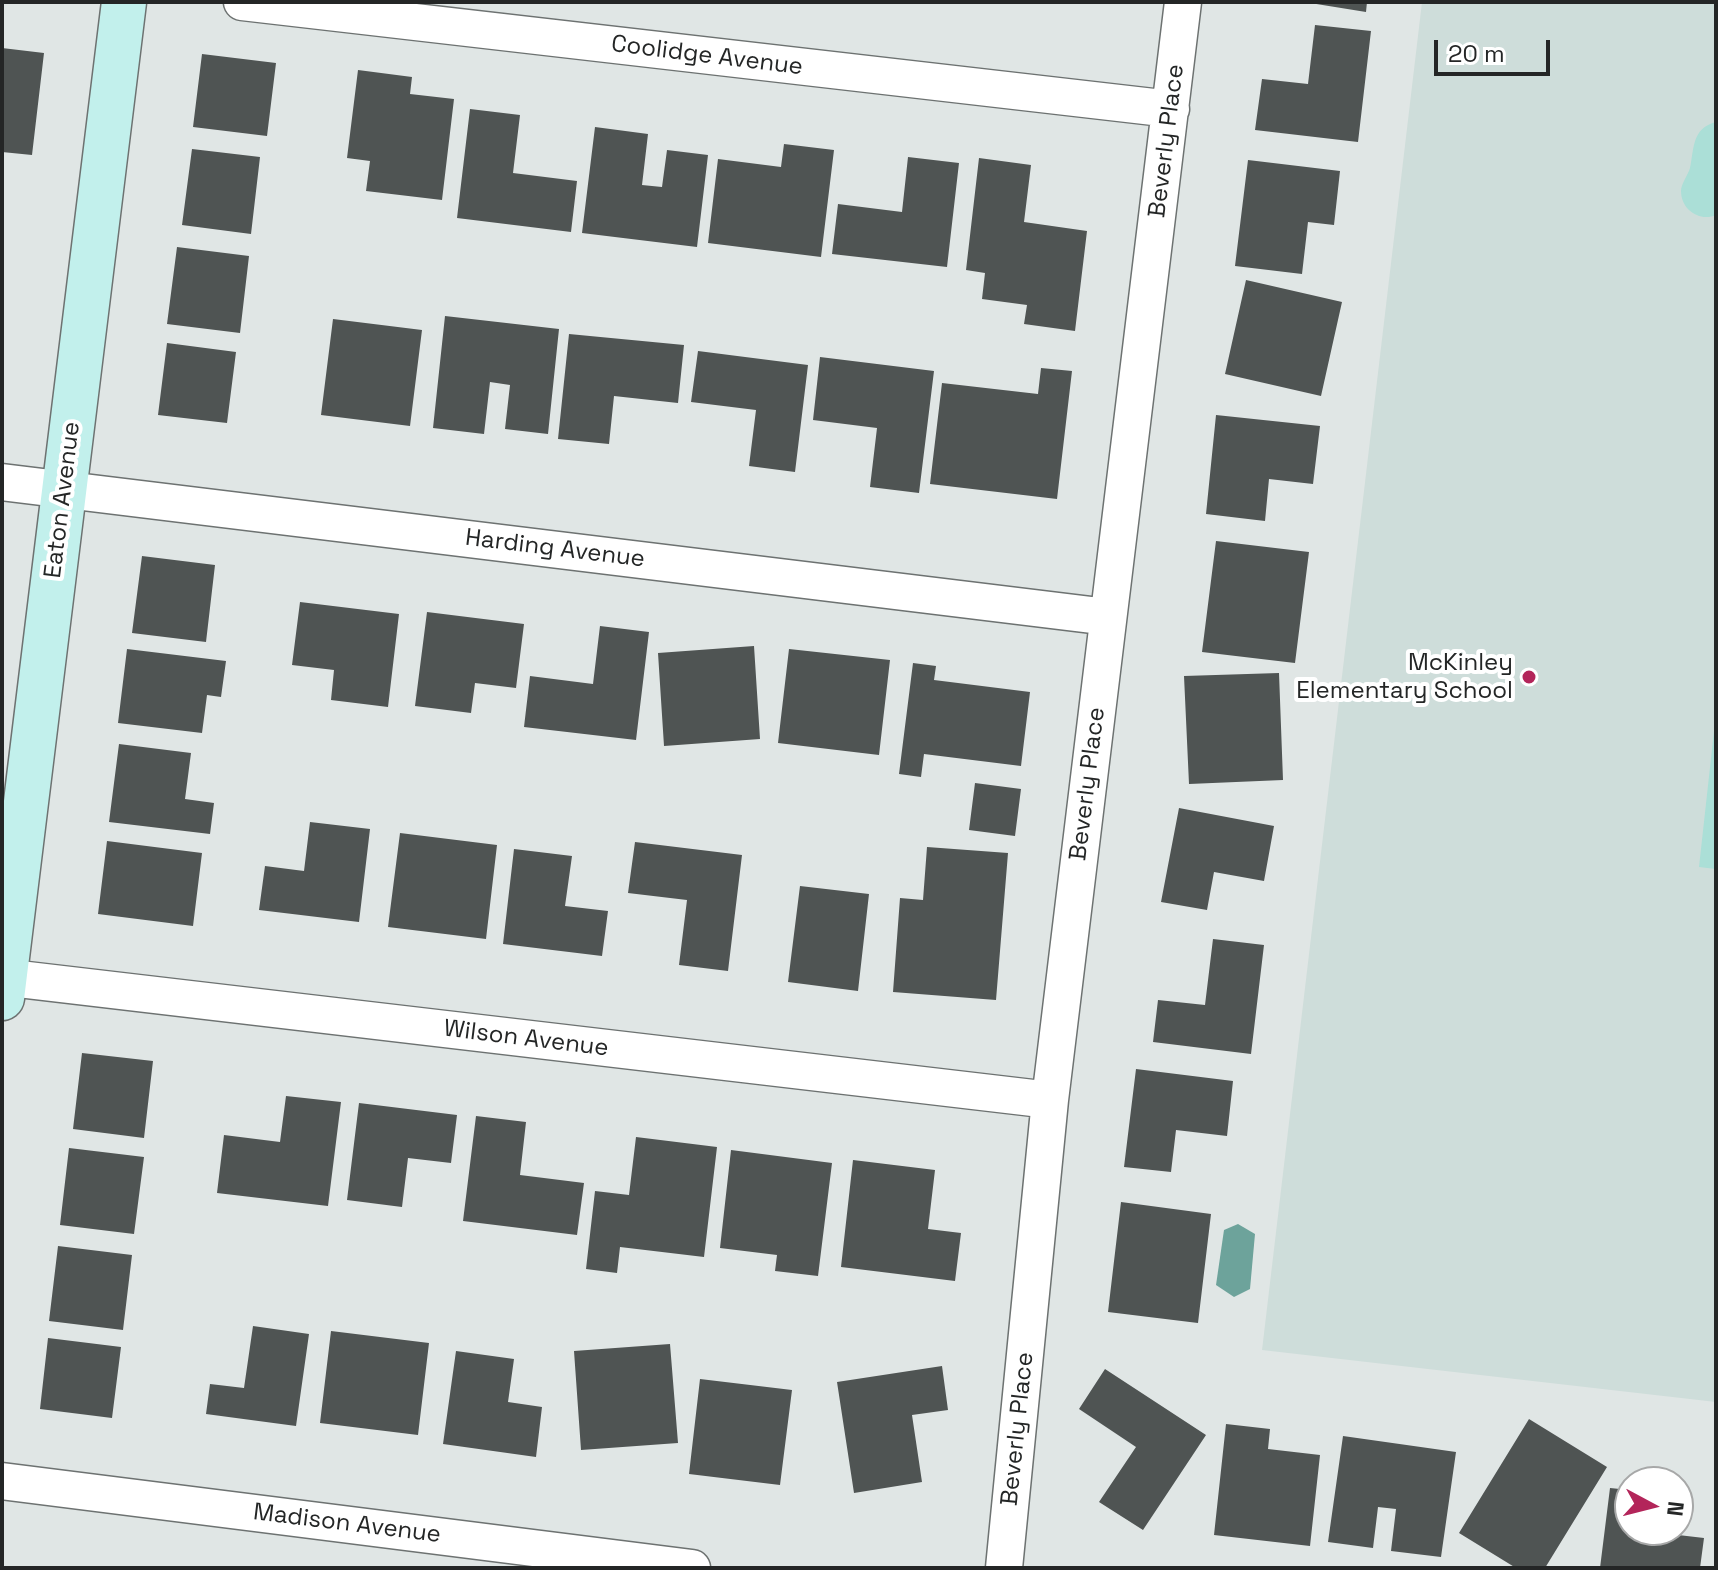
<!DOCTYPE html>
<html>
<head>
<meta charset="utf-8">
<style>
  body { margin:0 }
  #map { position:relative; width:1718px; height:1570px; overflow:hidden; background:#e0e6e5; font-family:"Space Grotesk",sans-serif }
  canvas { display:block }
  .frame { position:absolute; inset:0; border:4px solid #242626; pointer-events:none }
  .north { position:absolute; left:1614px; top:1466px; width:80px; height:80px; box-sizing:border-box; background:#fff; border:2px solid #a7a8a8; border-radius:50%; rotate:97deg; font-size:22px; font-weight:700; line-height:32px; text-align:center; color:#242626 }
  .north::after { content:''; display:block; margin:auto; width:28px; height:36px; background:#b3255a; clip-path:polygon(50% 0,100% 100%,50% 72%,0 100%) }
  .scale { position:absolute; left:1434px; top:40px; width:116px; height:36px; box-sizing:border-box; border:4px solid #242626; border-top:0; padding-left:10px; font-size:24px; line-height:28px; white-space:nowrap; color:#242626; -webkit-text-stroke:6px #fff; paint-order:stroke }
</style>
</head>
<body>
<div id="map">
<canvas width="1718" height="1570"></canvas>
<div class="frame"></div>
<div class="north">N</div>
<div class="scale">20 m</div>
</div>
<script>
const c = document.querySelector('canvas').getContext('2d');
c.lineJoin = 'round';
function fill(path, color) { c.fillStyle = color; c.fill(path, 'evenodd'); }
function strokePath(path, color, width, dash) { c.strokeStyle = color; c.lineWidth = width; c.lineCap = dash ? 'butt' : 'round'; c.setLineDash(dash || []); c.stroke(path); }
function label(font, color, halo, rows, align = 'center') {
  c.font = font + ' "Space Grotesk",sans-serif'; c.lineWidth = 8; c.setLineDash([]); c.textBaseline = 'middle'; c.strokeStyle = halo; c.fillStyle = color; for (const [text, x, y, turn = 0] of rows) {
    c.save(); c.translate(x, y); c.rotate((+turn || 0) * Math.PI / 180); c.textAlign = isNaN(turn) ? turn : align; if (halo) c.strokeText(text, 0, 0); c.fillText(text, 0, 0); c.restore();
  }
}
fill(new Path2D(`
  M 1422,2 L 1695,2 L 1716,4 L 1716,1402 L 1262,1350 Z`), '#ceddda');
fill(new Path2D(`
  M 1716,122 L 1716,215 C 1700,222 1681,210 1681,191 C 1681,184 1688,175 1690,168 C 1694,148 1692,128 1716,122 Z
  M 1716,713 L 1716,869 L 1699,867 Z`), '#abdfd7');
fill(new Path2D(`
  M 1238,1224 L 1255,1234 L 1250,1289 L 1234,1297 L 1216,1285 L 1224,1230 Z`), '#6da39b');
fill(new Path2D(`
  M 1304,2 L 1367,2 L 1366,12 Z
  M 1315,25 L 1371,31 L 1358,142 L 1255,130 L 1262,79 L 1308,84 Z
  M 2,48 L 44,53 L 32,155 L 2,152 Z
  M 202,54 L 276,63 L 267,136 L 193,127 Z
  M 358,70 L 412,77 L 410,94 L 454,99 L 442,200 L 366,191 L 370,161 L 347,158 Z
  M 470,109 L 520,115 L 513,173 L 577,181 L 571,232 L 457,218 Z
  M 595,127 L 648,134 L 642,185 L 662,187 L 667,150 L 708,155 L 697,247 L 582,233 Z
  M 784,144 L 834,150 L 821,257 L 708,243 L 718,159 L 781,167 Z
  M 192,149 L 260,157 L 251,234 L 182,225 Z
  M 908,157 L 959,163 L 947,267 L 832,254 L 838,204 L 902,212 Z
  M 979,158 L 1031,165 L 1024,222 L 1087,231 L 1075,331 L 1024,324 L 1027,305 L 982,299 L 985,273 L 966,270 Z
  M 1248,160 L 1340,171 L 1334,225 L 1308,222 L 1302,274 L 1235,266 Z
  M 177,247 L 249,256 L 240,333 L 167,324 Z
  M 1246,280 L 1342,302 L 1321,396 L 1225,374 Z
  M 445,316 L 559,329 L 548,434 L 505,429 L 510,385 L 490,382 L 484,434 L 433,428 Z
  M 333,319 L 422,330 L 410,426 L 321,415 Z
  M 569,334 L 684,345 L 678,403 L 614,396 L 609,444 L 558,439 Z
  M 167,343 L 236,352 L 227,423 L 158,415 Z
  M 698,351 L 808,365 L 795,472 L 749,466 L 756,410 L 691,402 Z
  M 820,357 L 934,371 L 919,493 L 870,487 L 877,428 L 813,420 Z
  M 1041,368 L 1072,371 L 1057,499 L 930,484 L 942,383 L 1038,394 Z
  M 1216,415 L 1320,426 L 1313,484 L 1269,479 L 1265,521 L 1206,514 Z
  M 1216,541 L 1309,552 L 1295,663 L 1202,652 Z
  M 142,556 L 215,565 L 206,642 L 132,633 Z
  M 300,602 L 399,614 L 388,707 L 331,700 L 334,670 L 292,665 Z
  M 427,612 L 524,624 L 516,688 L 475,683 L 471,713 L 415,706 Z
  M 600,626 L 649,632 L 636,740 L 524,727 L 530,676 L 593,684 Z
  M 754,646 L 760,739 L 664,746 L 658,653 Z
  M 127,649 L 226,661 L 221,697 L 207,695 L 202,733 L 118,723 Z
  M 789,649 L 890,660 L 879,755 L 778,743 Z
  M 913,663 L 936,666 L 934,680 L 1030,692 L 1021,766 L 924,754 L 921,777 L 899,774 Z
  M 1279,673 L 1283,780 L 1189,784 L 1184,676 Z
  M 119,744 L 191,753 L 185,799 L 214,803 L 210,834 L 109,822 Z
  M 975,783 L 1021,789 L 1015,836 L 969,830 Z
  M 1179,808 L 1274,826 L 1264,881 L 1214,872 L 1207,910 L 1161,902 Z
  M 310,822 L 370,829 L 359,922 L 259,910 L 265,866 L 304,871 Z
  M 400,833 L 497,845 L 486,939 L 388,927 Z
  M 107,841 L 202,853 L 193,926 L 98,914 Z
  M 635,842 L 742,855 L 728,971 L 679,965 L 687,900 L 628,893 Z
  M 927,847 L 1008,853 L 996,1000 L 893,992 L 900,898 L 923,900 Z
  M 514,849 L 572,856 L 565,906 L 608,911 L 602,956 L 503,944 Z
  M 800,886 L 869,894 L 858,991 L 788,982 Z
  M 1213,939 L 1264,945 L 1251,1054 L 1153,1042 L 1158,1000 L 1205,1005 Z
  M 82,1053 L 153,1061 L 144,1138 L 73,1129 Z
  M 1136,1069 L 1233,1081 L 1227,1136 L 1176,1130 L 1171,1172 L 1124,1167 Z
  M 286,1096 L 341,1102 L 328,1206 L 217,1193 L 224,1135 L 280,1142 Z
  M 359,1103 L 457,1115 L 451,1163 L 408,1158 L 402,1207 L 347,1200 Z
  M 476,1116 L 526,1122 L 520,1175 L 584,1183 L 577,1235 L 463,1221 Z
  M 636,1137 L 717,1147 L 704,1257 L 620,1247 L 617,1273 L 586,1269 L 595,1191 L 629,1195 Z
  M 69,1148 L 144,1157 L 134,1234 L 60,1225 Z
  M 731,1150 L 832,1163 L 818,1276 L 775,1271 L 777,1255 L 720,1248 Z
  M 853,1160 L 935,1170 L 928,1229 L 961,1233 L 955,1281 L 841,1267 Z
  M 1121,1202 L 1211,1214 L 1198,1323 L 1108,1312 Z
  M 58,1246 L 132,1255 L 123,1330 L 49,1321 Z
  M 253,1326 L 309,1334 L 296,1426 L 206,1414 L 210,1384 L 244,1388 Z
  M 331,1331 L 429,1343 L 418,1435 L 320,1423 Z
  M 48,1338 L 121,1347 L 112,1418 L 40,1409 Z
  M 670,1344 L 678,1443 L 581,1450 L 574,1351 Z
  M 456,1351 L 514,1359 L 508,1402 L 542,1407 L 536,1457 L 443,1444 Z
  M 942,1366 L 948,1410 L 912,1415 L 922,1482 L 854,1493 L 837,1382 Z
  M 1105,1369 L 1206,1435 L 1143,1530 L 1099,1502 L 1136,1447 L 1079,1409 Z
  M 700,1379 L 792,1390 L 780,1485 L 689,1474 Z
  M 1529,1419 L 1607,1467 L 1545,1568 L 1516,1568 L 1459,1533 Z
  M 1226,1424 L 1270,1429 L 1268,1449 L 1320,1455 L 1310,1546 L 1214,1535 Z
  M 1343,1436 L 1456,1452 L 1441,1557 L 1391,1551 L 1396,1509 L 1378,1507 L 1373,1548 L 1328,1542 Z
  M 1610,1488 L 1630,1490 L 1630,1530 L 1662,1530 L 1661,1533 L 1704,1538 L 1700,1568 L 1600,1568 Z`), '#4f5453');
const street = new Path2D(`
  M 242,2 L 1171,109
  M 2,482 L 1108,617
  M 2,977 L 1050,1100
  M 2,1481 L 692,1568
  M 1004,1568 L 1050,1100 L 1183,2`);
const secondary = new Path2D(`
  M 2,998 L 124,2`);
strokePath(street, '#6d7271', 39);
strokePath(secondary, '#6d7271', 47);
strokePath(street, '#fff', 36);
strokePath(secondary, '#c2f0ec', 44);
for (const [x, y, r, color] of [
  [1529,677,8,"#b3255a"]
]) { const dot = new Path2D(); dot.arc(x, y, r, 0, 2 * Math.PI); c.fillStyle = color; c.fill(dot); strokePath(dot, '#fff', 3); }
label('24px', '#242626', '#fff', [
  ["Coolidge Avenue",707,56,7],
  ["Beverly Place",1167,141,-83],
  ["Eaton Avenue",63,500,-83],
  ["Harding Avenue",555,549,7],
  ["Beverly Place",1088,784,-83],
  ["Wilson Avenue",526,1039,7],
  ["Beverly Place",1018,1429,-84],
  ["Madison Avenue",347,1524,7]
]);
label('24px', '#242626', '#fff', [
  ["McKinley",1513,663],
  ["Elementary School",1513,691]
], 'right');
</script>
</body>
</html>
